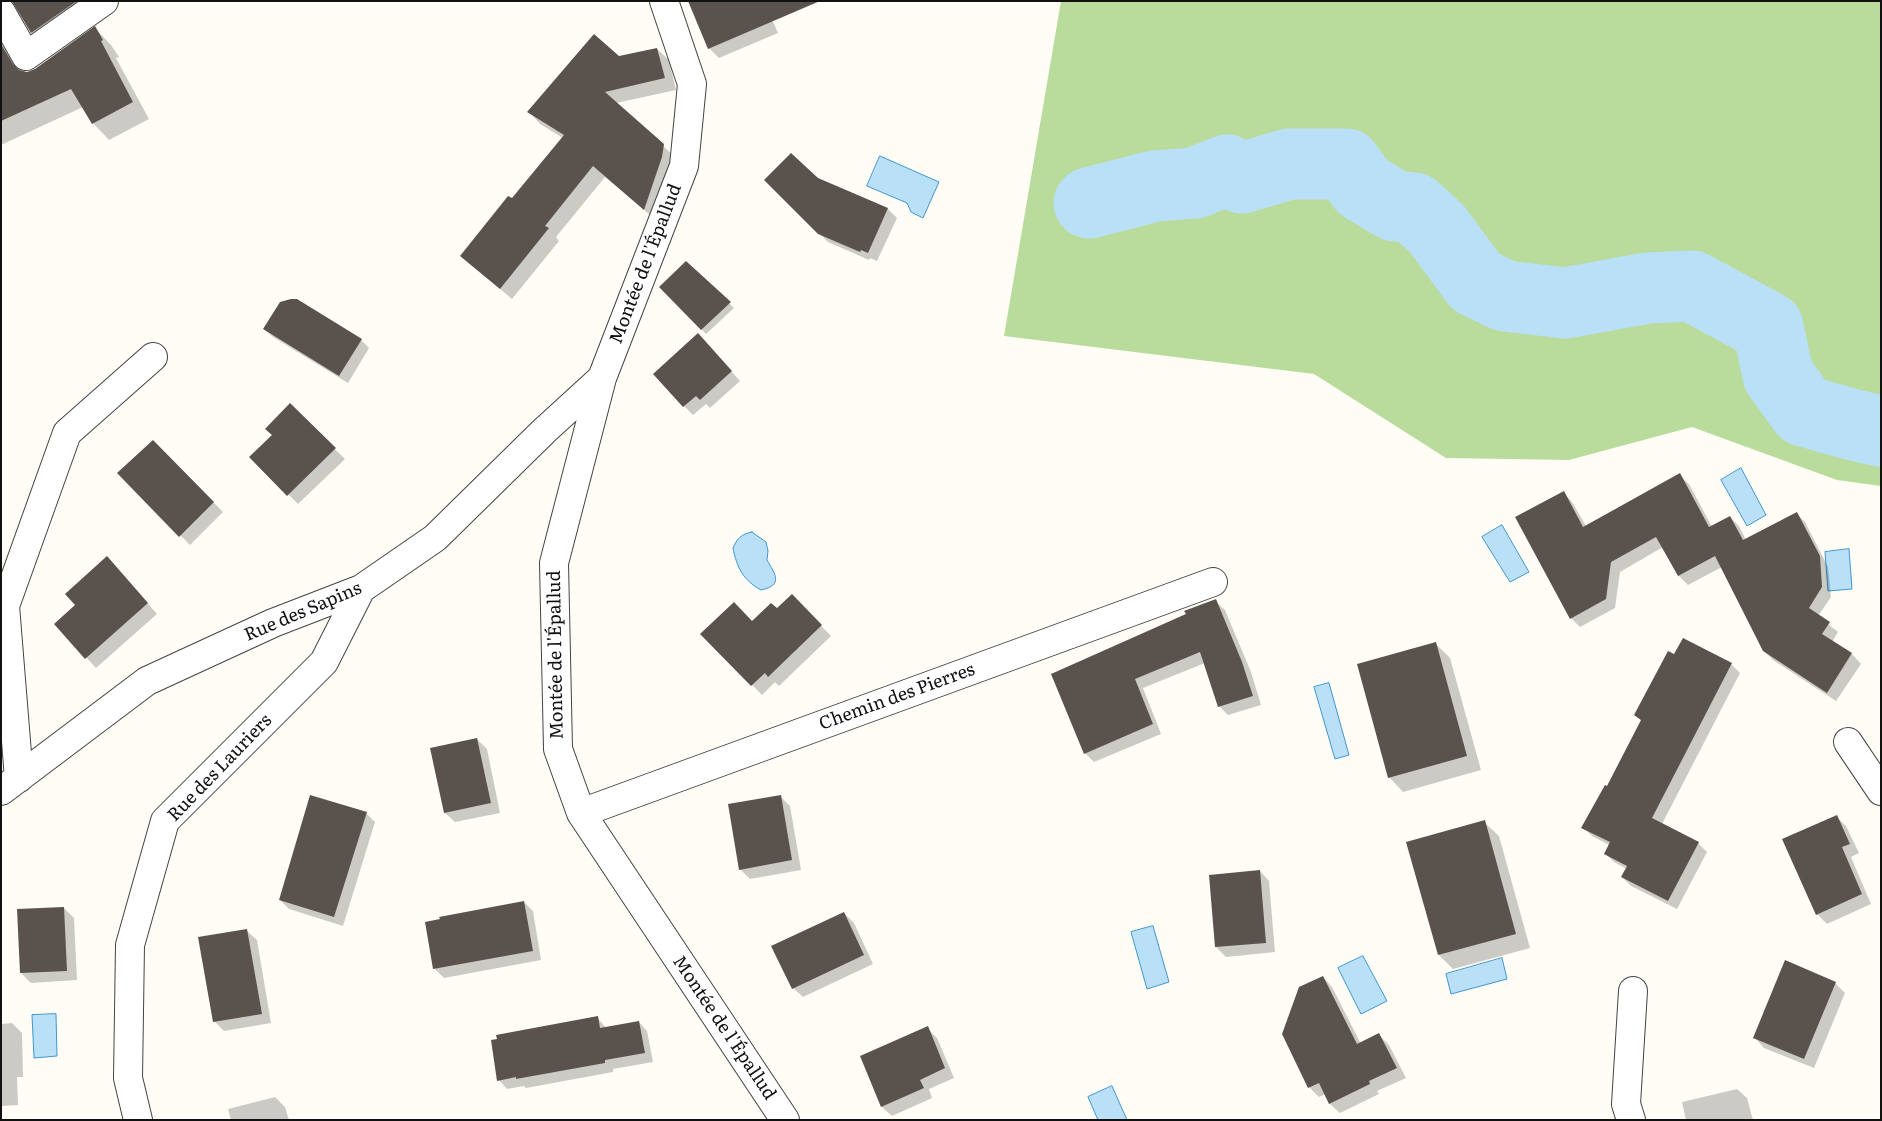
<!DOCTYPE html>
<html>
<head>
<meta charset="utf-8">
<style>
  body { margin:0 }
  #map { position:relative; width:1882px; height:1121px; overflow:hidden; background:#fffdf5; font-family:Literata,serif }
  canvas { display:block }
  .frame { position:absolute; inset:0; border:2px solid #111; pointer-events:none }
</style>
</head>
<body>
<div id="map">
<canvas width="1882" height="1121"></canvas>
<div class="frame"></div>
</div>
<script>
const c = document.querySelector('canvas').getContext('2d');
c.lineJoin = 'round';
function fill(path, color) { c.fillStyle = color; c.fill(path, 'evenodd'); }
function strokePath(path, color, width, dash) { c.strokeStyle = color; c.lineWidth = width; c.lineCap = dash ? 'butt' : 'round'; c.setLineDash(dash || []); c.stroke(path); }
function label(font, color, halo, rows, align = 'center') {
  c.font = font + ' Literata,serif'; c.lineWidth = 5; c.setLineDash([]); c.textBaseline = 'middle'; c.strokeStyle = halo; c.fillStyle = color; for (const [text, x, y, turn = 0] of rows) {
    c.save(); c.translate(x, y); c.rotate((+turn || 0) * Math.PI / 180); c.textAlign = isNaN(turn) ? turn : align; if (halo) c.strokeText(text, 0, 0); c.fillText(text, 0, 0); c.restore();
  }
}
fill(new Path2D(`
  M 1061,1 L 1881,1 L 1881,486 L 1837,480 L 1692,427 L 1569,460 L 1446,458 L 1314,374 L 1004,336 Z`), '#b9dc9c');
const water = new Path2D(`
  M 880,156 L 939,182 L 923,218 L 911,212 L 907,203 L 867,186 Z
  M 1741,468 L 1766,515 L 1747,526 L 1721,480 Z
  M 1502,525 L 1529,572 L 1510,582 L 1482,537 Z
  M 752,532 L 766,542 L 768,551 L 767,560 C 775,574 784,585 761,590 C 743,580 737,568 733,548 C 737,539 741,534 752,532 Z
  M 1849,549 L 1852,589 L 1828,591 L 1825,552 Z
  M 1329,683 L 1349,755 L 1335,759 L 1314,687 Z
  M 1153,926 L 1169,982 L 1147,989 L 1131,932 Z
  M 1363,956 L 1387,1001 L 1361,1014 L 1338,968 Z
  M 1502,958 L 1507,979 L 1451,994 L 1446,974 Z
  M 56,1014 L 57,1056 L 34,1058 L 32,1015 Z
  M 1112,1086 L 1127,1120 L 1098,1120 L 1088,1097 Z`);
fill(water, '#b9e0f7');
strokePath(water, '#3f96cf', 1);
fill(new Path2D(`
  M 1,1 L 83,1 L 49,49 L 32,33 L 21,13 L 10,15 L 3,37 L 23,72 L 26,73 L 36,70 L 95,28 L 111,45 L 119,57 L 116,58 L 149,119 L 109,140 L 93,123 L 83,107 L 1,145 Z
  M 764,1 L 778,33 L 719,58 L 709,48 Z
  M 657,49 L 669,60 L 676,90 L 616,103 L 675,157 L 656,220 L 605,177 L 556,237 L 559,241 L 512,299 L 461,256 L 512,199 L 563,138 L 540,124 L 529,112 L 619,57 Z
  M 817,179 L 888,209 L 897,218 L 877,261 L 870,258 L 869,260 L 828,242 L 766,180 Z
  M 686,262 L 734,308 L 706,334 L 661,287 Z
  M 264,329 L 361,340 L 369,348 L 348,383 L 273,337 Z
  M 706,343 L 740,381 L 710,408 L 706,404 L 693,415 L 684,406 Z
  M 290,405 L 345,459 L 298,504 L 251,457 L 273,435 Z
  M 153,441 L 223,512 L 190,545 L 119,473 Z
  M 1679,475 L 1689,484 L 1712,527 L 1730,517 L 1739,526 L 1746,540 L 1796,513 L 1805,522 L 1828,567 L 1831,597 L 1818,616 L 1838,632 L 1832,642 L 1852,654 L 1861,664 L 1836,701 L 1773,660 L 1764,651 L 1722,567 L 1688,585 L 1679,576 L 1663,547 L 1620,572 L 1615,608 L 1580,627 L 1571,618 L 1563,492 L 1572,502 L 1586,526 Z
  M 117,568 L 157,614 L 96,668 L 56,624 Z
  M 792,596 L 831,636 L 779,686 L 775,682 L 762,695 L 702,634 L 753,622 L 777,610 Z
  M 1215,601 L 1225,610 L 1251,672 L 1261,705 L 1228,715 L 1219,706 L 1205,663 L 1143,688 L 1161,734 L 1094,762 L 1085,753 L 1053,674 Z
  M 1435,643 L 1450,658 L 1481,770 L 1403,792 L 1389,777 Z
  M 1675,656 L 1731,664 L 1740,673 L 1662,824 L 1698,843 L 1707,852 L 1677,909 L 1631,886 L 1622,877 L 1627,869 L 1614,862 L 1605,853 L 1609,845 L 1592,836 L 1583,827 L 1607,787 L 1642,721 L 1635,715 Z
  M 477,739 L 487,749 L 500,813 L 455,822 L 445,813 Z
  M 780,796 L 790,806 L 801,870 L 750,879 L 740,869 Z
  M 366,813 L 375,822 L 343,926 L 289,909 L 280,900 Z
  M 1837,817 L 1846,826 L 1859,853 L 1851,857 L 1871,904 L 1827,924 L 1817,914 Z
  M 1484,822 L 1499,836 L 1530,948 L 1453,969 L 1439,955 Z
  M 1260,871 L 1269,881 L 1275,952 L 1226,957 L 1216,947 Z
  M 524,902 L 533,911 L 541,960 L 444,978 L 434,968 Z
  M 64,908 L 74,918 L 77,980 L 31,983 L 21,973 Z
  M 844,913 L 854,923 L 873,964 L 803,997 L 793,988 Z
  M 247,931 L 257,940 L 271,1023 L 224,1031 L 214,1021 Z
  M 1323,977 L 1332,987 L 1361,1044 L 1379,1035 L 1389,1045 L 1406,1078 L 1377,1091 L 1379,1094 L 1340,1113 L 1330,1104 L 1326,1094 L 1319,1097 L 1309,1087 Z
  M 1835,983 L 1845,993 L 1814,1068 L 1764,1048 L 1755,1038 Z
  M 597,1017 L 606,1028 L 639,1022 L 647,1031 L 653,1062 L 613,1069 L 613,1072 L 526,1088 L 524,1086 L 507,1089 L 499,1080 Z
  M 12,1023 L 22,1033 L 23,1077 L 17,1077 L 18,1105 L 1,1106 L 1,1024 Z
  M 927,1028 L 937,1038 L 954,1078 L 929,1089 L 932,1098 L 892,1116 L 882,1107 L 861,1057 Z
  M 1737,1089 L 1747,1098 L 1753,1120 L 1686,1120 L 1682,1102 Z
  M 275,1097 L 285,1107 L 289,1120 L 231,1120 L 228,1109 Z`), '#0003');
strokePath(new Path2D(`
  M 1089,203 L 1155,186 L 1195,183 L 1227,170 L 1242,178 L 1289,164 L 1346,164 L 1363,187 L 1395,206 L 1414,208 L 1437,229 L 1476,282 L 1505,296 L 1565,303 L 1648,288 L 1692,286 L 1768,327 L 1778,375 L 1804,411 L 1854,425 L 1881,431`), '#b9e0f7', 71);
fill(new Path2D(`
  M 12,1 L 77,1 L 31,33 Z
  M 688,1 L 820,1 L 708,49 Z
  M 95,26 L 103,40 L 101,41 L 133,102 L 92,124 L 71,89 L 1,121 L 1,44 L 13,64 L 19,70 L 27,72 L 35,69 Z
  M 594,34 L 619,56 L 657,48 L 665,78 L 605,92 L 664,144 L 662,157 L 644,210 L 593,166 L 545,226 L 549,228 L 500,289 L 460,256 L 508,196 L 512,198 L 564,135 L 527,112 Z
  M 791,153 L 818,178 L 888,208 L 868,253 L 861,250 L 860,252 L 818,234 L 764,180 Z
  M 686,261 L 731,302 L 701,330 L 659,287 Z
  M 291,299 L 297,299 L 362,339 L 339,376 L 263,329 L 280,302 Z
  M 698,333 L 732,371 L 700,400 L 696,396 L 683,407 L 653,374 Z
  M 290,403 L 336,448 L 287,496 L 249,457 L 272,435 L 265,429 Z
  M 153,440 L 214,502 L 179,537 L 117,473 Z
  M 1680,473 L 1709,527 L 1730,516 L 1743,540 L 1797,512 L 1820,556 L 1822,587 L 1809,608 L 1830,622 L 1822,634 L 1852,653 L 1827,693 L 1763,651 L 1715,556 L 1678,576 L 1656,537 L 1611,562 L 1606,599 L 1570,619 L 1515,517 L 1564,491 L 1583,527 Z
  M 107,556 L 148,603 L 85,659 L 54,624 L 75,605 L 65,594 Z
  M 792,594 L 822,625 L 768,677 L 765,673 L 751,686 L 700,634 L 734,602 L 752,621 L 771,603 L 777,608 Z
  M 1216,599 L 1242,662 L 1253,696 L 1218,707 L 1200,652 L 1135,679 L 1153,724 L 1084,754 L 1051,674 L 1186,614 L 1184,611 Z
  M 1683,638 L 1732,663 L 1652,818 L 1699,842 L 1668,901 L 1621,877 L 1627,866 L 1604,854 L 1610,842 L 1581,828 L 1605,785 L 1607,786 L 1641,720 L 1634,715 L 1668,651 L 1674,654 Z
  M 1436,642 L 1467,756 L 1388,778 L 1357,664 Z
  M 477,738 L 491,803 L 444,813 L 430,748 Z
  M 310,795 L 367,812 L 334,917 L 279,900 Z
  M 781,795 L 792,860 L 739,870 L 728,804 Z
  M 1837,815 L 1850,844 L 1842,847 L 1862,894 L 1816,915 L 1782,839 Z
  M 1485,820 L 1516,934 L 1438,955 L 1406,842 Z
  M 1260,870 L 1266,943 L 1215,947 L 1209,875 Z
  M 524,901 L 533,951 L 433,969 L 425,922 L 440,919 L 439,917 Z
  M 64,907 L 67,971 L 20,973 L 17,909 Z
  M 844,912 L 864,955 L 792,989 L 771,946 Z
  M 247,929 L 262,1014 L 213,1022 L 198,937 Z
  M 1785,960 L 1836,982 L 1804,1059 L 1753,1038 Z
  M 1323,976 L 1357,1044 L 1379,1033 L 1397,1068 L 1369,1081 L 1370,1084 L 1329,1104 L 1319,1083 L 1308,1088 L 1282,1034 L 1299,987 Z
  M 598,1016 L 600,1028 L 639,1021 L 645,1053 L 605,1060 L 605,1063 L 516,1079 L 516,1077 L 497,1081 L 491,1040 L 497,1039 L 496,1035 Z
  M 928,1026 L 945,1068 L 920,1080 L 924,1088 L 881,1107 L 860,1056 Z`), '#5a524d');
const minor = new Path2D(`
  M 664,1 L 692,84 L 684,166 L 602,378 L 554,563 L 558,749 L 581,813 L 785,1120
  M 1,12 L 26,56 L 104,1
  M 1848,742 L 1881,791
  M 19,778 L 5,606 L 67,433 L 153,357
  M 1,791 L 147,681 L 273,623 L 361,589 L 435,538 L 544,431 L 602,378
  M 581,813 L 1213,582
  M 138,1120 L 128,1078 L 130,945 L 165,821 L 324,662 L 361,589
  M 1631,1120 L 1626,1104 L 1633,991`);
strokePath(minor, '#444', 30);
strokePath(minor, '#fff', 28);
label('18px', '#111', '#fff', [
  ["Montée de l'Épallud",646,264,-69],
  ["Rue des Sapins",303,612,-23],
  ["Montée de l'Épallud",556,655,-91],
  ["Chemin des Pierres",897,697,-20],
  ["Rue des Lauriers",220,768,-46],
  ["Montée de l'Épallud",724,1028,56]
]);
</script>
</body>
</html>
